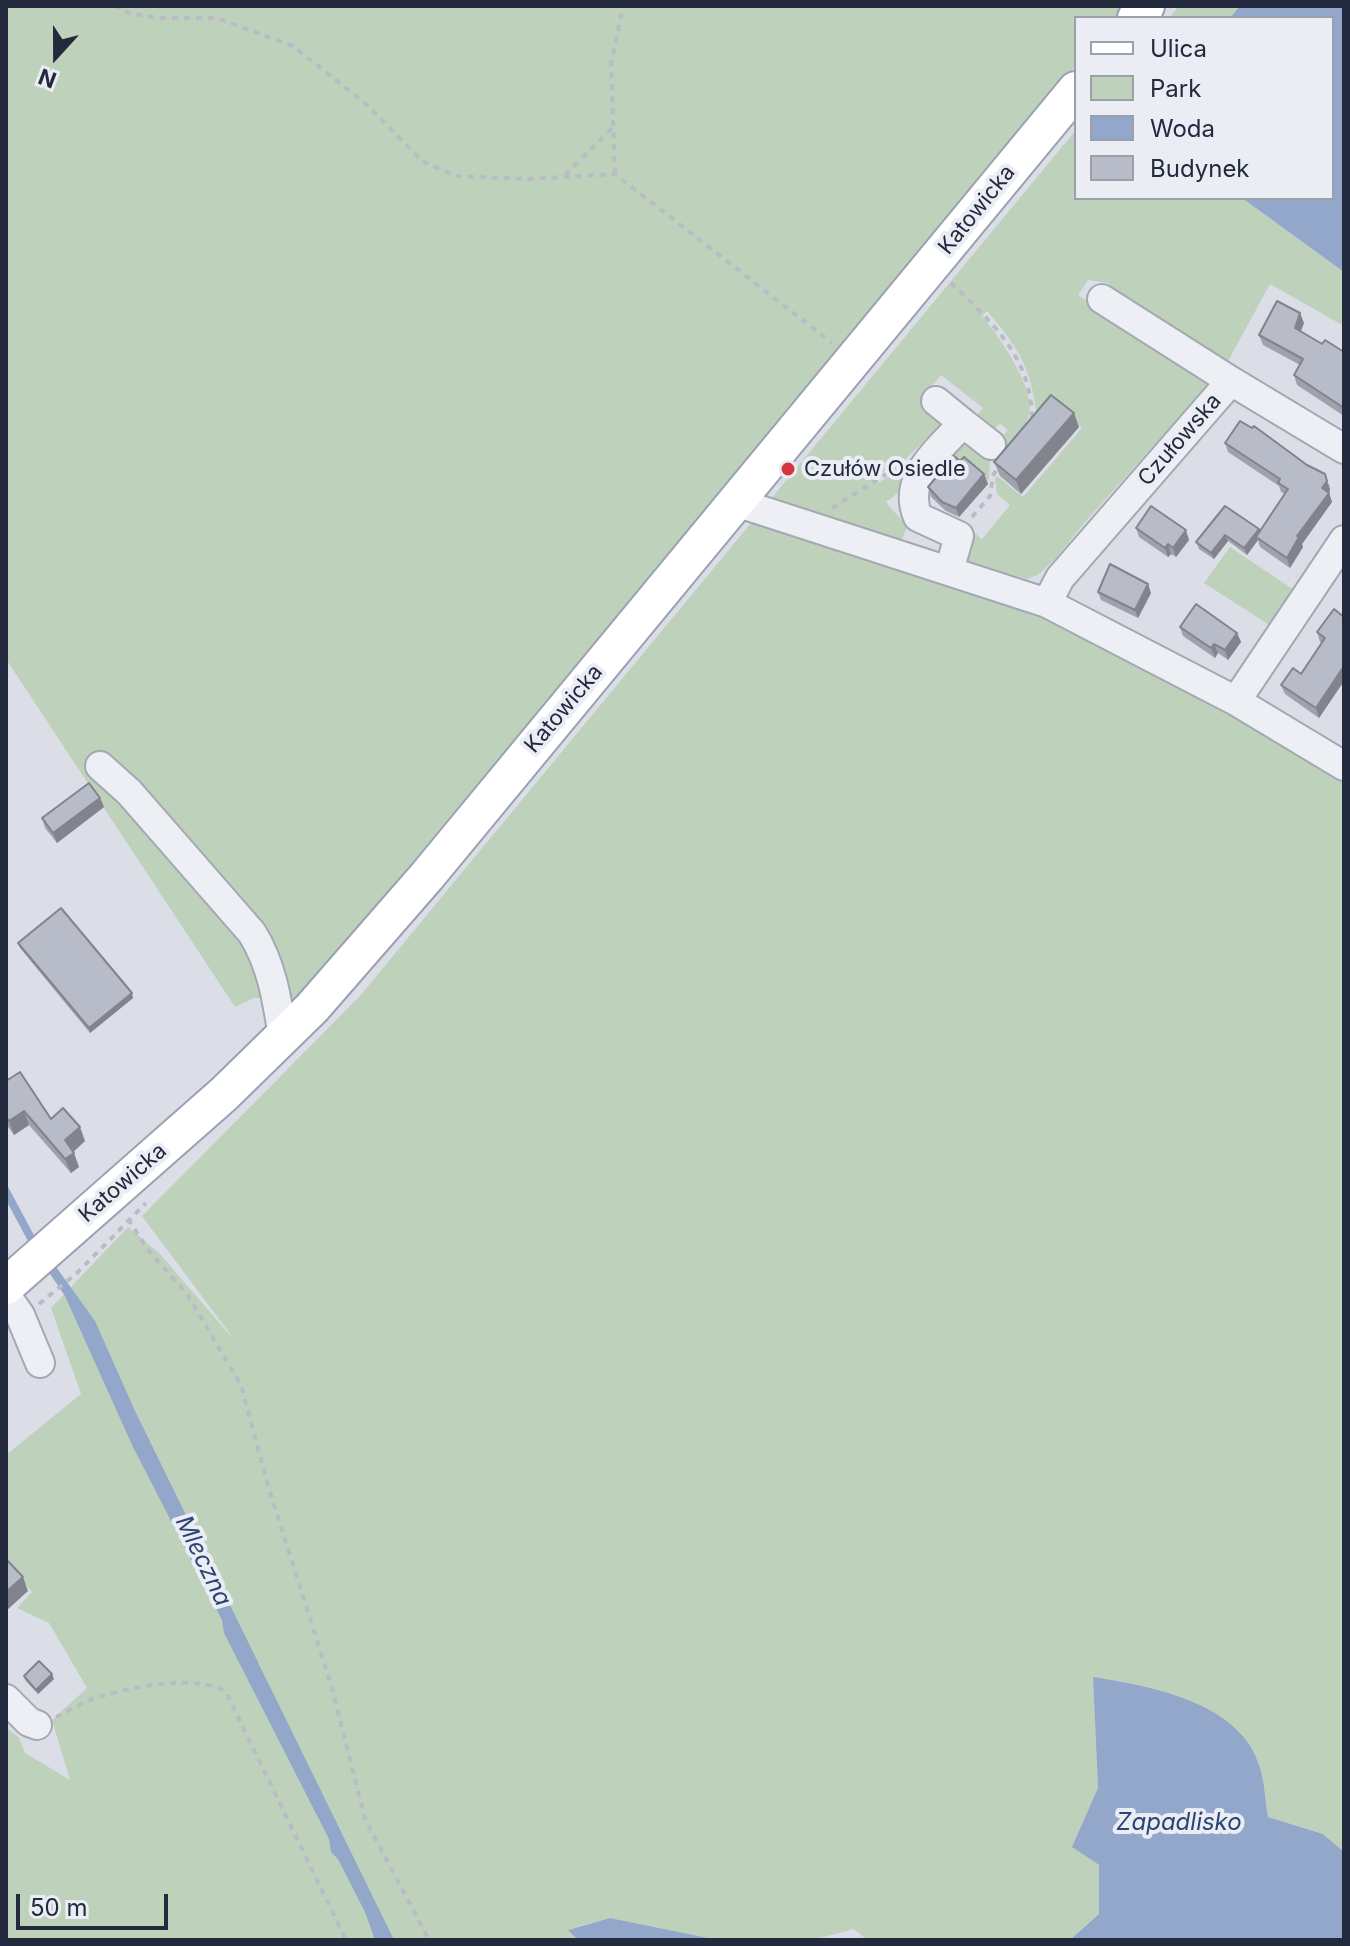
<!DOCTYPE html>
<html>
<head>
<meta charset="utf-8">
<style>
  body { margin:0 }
  #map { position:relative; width:1350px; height:1946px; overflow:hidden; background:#dbdee6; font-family:Inter,sans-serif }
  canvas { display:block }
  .frame { position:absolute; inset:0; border:8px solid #242a3d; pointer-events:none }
  .legend { position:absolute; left:1074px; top:16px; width:260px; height:184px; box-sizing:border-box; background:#eaedf4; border:2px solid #9b9fab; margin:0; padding:10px 14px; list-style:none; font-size:24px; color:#242a3d }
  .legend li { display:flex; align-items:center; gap:16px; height:40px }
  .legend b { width:40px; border:2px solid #9b9fab }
  .north { position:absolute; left:16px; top:16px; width:80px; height:80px; -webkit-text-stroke:6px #eaedf4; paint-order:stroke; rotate:201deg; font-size:22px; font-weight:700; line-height:32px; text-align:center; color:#242a3d }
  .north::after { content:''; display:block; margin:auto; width:28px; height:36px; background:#242a3d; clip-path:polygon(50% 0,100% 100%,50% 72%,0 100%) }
  .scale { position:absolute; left:16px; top:1894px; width:152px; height:36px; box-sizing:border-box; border:4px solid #242a3d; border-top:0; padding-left:10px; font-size:24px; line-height:28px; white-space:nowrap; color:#242a3d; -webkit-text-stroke:6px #eaedf4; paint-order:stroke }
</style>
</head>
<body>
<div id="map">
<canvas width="1350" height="1946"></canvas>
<div class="frame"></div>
<ul class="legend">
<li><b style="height:10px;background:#fff"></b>Ulica</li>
<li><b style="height:22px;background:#bed1bb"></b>Park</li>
<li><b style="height:22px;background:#92a7c9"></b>Woda</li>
<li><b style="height:22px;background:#b8bcc9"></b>Budynek</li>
</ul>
<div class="north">N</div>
<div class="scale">50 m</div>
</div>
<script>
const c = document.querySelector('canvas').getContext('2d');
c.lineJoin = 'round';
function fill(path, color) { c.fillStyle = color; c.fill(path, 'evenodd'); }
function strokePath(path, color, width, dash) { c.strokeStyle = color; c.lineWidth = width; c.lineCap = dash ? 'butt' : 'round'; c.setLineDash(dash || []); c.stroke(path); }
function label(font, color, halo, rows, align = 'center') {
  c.font = font + ' Inter,sans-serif'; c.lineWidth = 8; c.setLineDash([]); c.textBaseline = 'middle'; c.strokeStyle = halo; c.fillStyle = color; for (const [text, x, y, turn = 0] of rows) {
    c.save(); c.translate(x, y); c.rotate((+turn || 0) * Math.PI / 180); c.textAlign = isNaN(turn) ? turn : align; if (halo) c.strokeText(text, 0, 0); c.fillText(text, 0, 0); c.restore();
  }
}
fill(new Path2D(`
  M 6,6 L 1125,6 L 1115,18 L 1076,18 L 1076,65 L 299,998 L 254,998 L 235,1007 L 6,659 Z
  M 1179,6 L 1240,6 L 1230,18 L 1169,18 Z
  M 1076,130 L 1076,198 L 1242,198 L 1344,272 L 1344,326 L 1270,284 L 1227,363 L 1134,309 L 1108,283 L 1088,280 L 1078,295 L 1209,384 L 1084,523 L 1056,558 L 1038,575 L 1027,579 L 962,560 L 969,529 L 982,539 L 1010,505 L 997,494 L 995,479 L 997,476 L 1023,497 L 1082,428 L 1053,402 L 1037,420 C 1032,369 1020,350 987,311 L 982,316 C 998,334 1040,394 1028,419 C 1023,430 1011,440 1003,449 L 995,446 L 1008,430 L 1000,423 L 990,434 L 973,421 L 983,408 L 941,375 L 921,399 L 933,408 L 942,423 L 907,458 L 874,477 L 878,483 L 895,472 L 899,473 C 904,486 898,496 886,501 C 892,512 903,518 907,528 L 901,541 L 896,540 L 1234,709 L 1344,776 L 1344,1852 L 1323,1834 L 1268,1817 C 1265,1801 1265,1783 1260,1768 C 1242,1702 1150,1686 1093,1677 L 1098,1788 L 1073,1847 L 1099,1865 L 1099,1914 L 1070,1940 L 867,1940 L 854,1929 L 812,1940 L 708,1940 L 707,1938 L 610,1918 L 569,1929 L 578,1940 L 6,1940 L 6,1727 L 19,1738 L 25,1753 L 70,1780 L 52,1720 L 87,1688 L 49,1623 L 17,1608 L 32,1592 L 6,1561 L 6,1455 L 81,1394 L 51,1308 L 128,1227 L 159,1253 L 236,1342 L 142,1216 L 359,997 ZM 258,1662 L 306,1764 L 295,1771 L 259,1700 Z
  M 961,440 L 990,456 L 989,481 L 967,464 L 957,463 L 923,503 L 921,488 Z
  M 1230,547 L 1294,590 L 1271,626 L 1204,583 Z`), '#bed1bb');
fill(new Path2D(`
  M 1240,6 L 1344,6 L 1344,272 L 1242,198 L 1332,198 L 1332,18 L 1230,18 Z
  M 6,1183 L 36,1239 L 95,1321 L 135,1411 L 394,1940 L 375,1940 L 365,1912 L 338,1859 L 331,1852 L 329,1839 L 224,1633 L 222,1620 L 133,1447 L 65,1296 L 29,1243 L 6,1200 Z
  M 1093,1677 C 1150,1686 1242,1702 1260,1768 C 1265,1783 1265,1801 1268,1817 L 1323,1834 L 1344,1852 L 1344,1940 L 1070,1940 L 1099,1914 L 1099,1865 L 1072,1847 L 1098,1788 Z
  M 610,1918 L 708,1938 L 708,1940 L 578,1940 L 568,1930 Z`), '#92a7c9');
const minor = new Path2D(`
  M 1102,299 L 1231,381
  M 936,401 L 963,423 C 939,450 901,478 918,517 L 959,536 L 949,571
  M 963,423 L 991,445
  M 736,500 L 751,507 L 1047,603 L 1236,701 L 1344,766
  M 1047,603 L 1060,578 L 1231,381 L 1344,449
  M 1236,701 L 1344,540
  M 100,766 L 129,792 L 252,933 C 272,965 277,1000 283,1037
  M 6,1295 L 20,1315 L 40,1363
  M 6,1699 L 29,1722 L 37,1725`);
const major = new Path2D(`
  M 1136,18 L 1146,6
  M 6,1286 L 224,1094 L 312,1008 L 427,876 L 1076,90`);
strokePath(minor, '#a4a8b3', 32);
strokePath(major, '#99a1b3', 40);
strokePath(new Path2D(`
  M 114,6 L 129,13 L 159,18 L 216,18 L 293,46 L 365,103 L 422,161 L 456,176 L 529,179 L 615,174 L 832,343
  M 615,174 L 611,65 L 623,6
  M 565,175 L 612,128
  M 951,283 C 993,323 1033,359 1032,422
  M 832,508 L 896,468
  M 972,517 L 990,496 L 993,476 L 998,466
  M 128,1219 L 149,1251 L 187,1294 L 241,1385 L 269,1489 L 332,1688 L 365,1819 L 429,1940
  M 39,1304 L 77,1273 L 146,1203
  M 56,1717 C 71,1710 86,1700 102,1696 C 137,1686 195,1674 226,1692 L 346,1940
  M 721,1940 L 721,1939`), '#b9bcc5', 4, [6, 6]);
strokePath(minor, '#edeff5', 28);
strokePath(major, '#fff', 36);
fill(new Path2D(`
  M 1304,323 L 1301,331 L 1322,344 L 1344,352 L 1344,416 L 1297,385 L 1294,375 L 1300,365 L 1263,345 L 1259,335 Z
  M 1079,427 L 1021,494 L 1000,476 L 994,462 Z
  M 1225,443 L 1329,484 L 1330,490 L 1329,493 L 1332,502 L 1302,544 L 1303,547 L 1290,568 L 1260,547 L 1258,540 L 1247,555 L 1228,541 L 1214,559 L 1199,549 L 1196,542 L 1225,506 L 1259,529 L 1260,532 L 1285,494 L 1281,492 L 1279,486 L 1228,452 Z
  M 960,461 L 984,474 L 988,484 L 959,517 L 946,511 L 931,497 L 928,487 Z
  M 1136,528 L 1189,540 L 1176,557 L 1171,554 L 1168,557 L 1139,537 Z
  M 1098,592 L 1151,593 L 1138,618 L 1101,600 Z
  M 1344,617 L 1344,681 L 1319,718 L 1285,694 L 1281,685 L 1301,674 L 1322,643 L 1320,642 L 1317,632 Z
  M 1180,627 L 1237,633 L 1241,642 L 1228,660 L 1218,653 L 1215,658 L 1183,636 Z
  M 100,798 L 104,807 L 57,843 L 45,828 L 42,818 Z
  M 18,943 L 133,998 L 90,1033 L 20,948 Z
  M 6,1081 L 51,1119 L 85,1141 L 73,1152 L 79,1167 L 71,1173 L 29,1125 L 14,1135 L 6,1124 Z
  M 24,1676 L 54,1679 L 38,1694 L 25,1680 Z`), '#9ea2ad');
fill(new Path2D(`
  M 1300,313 L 1304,323 L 1298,337 L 1295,328 Z
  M 1074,413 L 1079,427 L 1021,494 L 1016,480 Z
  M 984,474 L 988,484 L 959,517 L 956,508 Z
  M 1325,474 L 1330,490 L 1327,495 L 1329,493 L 1332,502 L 1302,544 L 1303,547 L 1290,568 L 1287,558 L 1322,488 Z
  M 1259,529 L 1261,536 L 1256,537 L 1258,540 L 1247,555 L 1244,548 Z
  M 1186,530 L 1189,540 L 1176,557 L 1173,548 Z
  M 1225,535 L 1228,541 L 1214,559 L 1211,553 Z
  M 1168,544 L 1171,554 L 1168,557 L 1165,548 Z
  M 1148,584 L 1151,593 L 1138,618 L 1135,610 Z
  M 1237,633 L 1241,642 L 1228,660 L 1225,650 Z
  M 1214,644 L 1218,653 L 1215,658 L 1211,648 Z
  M 1342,669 L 1344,674 L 1344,681 L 1319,718 L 1316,708 Z
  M 100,798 L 104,807 L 57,843 L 53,833 Z
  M 132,993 L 133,998 L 90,1033 L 89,1028 Z
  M 24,1111 L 29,1125 L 14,1135 L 9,1121 Z
  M 80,1127 L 85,1141 L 70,1155 L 65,1140 Z
  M 74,1153 L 79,1167 L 71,1173 L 65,1159 Z
  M 23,1577 L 28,1591 L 6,1611 L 6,1592 Z
  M 52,1674 L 54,1679 L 38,1694 L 36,1690 Z`), '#81848d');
const building = new Path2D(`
  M 1277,301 L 1300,313 L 1295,328 L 1322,344 L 1325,340 L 1344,352 L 1344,408 L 1294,375 L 1303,359 L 1259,335 Z
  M 1051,395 L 1074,413 L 1016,480 L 994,462 Z
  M 1240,421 L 1252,428 L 1254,426 L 1307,465 L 1325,474 L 1327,481 L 1322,488 L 1329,493 L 1297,536 L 1299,537 L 1287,558 L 1256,537 L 1288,489 L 1278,483 L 1280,479 L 1225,443 Z
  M 954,456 L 960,461 L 964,457 L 984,474 L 956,508 L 942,502 L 928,487 Z
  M 1151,506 L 1186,530 L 1173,548 L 1168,544 L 1165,548 L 1136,528 Z
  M 1225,506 L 1259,529 L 1244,548 L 1225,535 L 1211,553 L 1196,542 Z
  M 1110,564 L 1148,584 L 1135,610 L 1098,592 Z
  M 1196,604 L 1237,633 L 1225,650 L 1214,644 L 1211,648 L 1180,627 Z
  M 1334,609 L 1344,617 L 1344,670 L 1342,669 L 1316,708 L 1281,685 L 1293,668 L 1301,674 L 1325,638 L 1317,632 Z
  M 89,783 L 100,798 L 53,833 L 42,818 Z
  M 61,908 L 132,993 L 89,1028 L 18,943 Z
  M 20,1072 L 51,1119 L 63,1108 L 80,1127 L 65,1140 L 74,1153 L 65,1159 L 24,1111 L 9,1121 L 6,1117 L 6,1081 Z
  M 6,1559 L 23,1577 L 6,1592 Z
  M 39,1661 L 52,1674 L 36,1690 L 24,1676 Z`);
fill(building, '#b8bcc9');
strokePath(building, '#81848d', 2);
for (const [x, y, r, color] of [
  [788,469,8,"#d6353c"]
]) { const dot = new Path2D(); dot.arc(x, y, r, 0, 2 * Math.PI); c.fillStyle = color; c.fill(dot); strokePath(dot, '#eaedf4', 3); }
label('22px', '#242a3d', '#eaedf4', [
  ["Katowicka",977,210,-51],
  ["Czułowska",1180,440,-49],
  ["Katowicka",564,709,-50],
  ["Katowicka",123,1183,-41]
]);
label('22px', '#242a3d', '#eaedf4', [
  ["Czułów Osiedle",804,469]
], 'left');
label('italic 24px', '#2c4473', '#eaedf4', [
  ["Mleczna",203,1561,64],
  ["Zapadlisko",1179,1823]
]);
</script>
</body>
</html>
